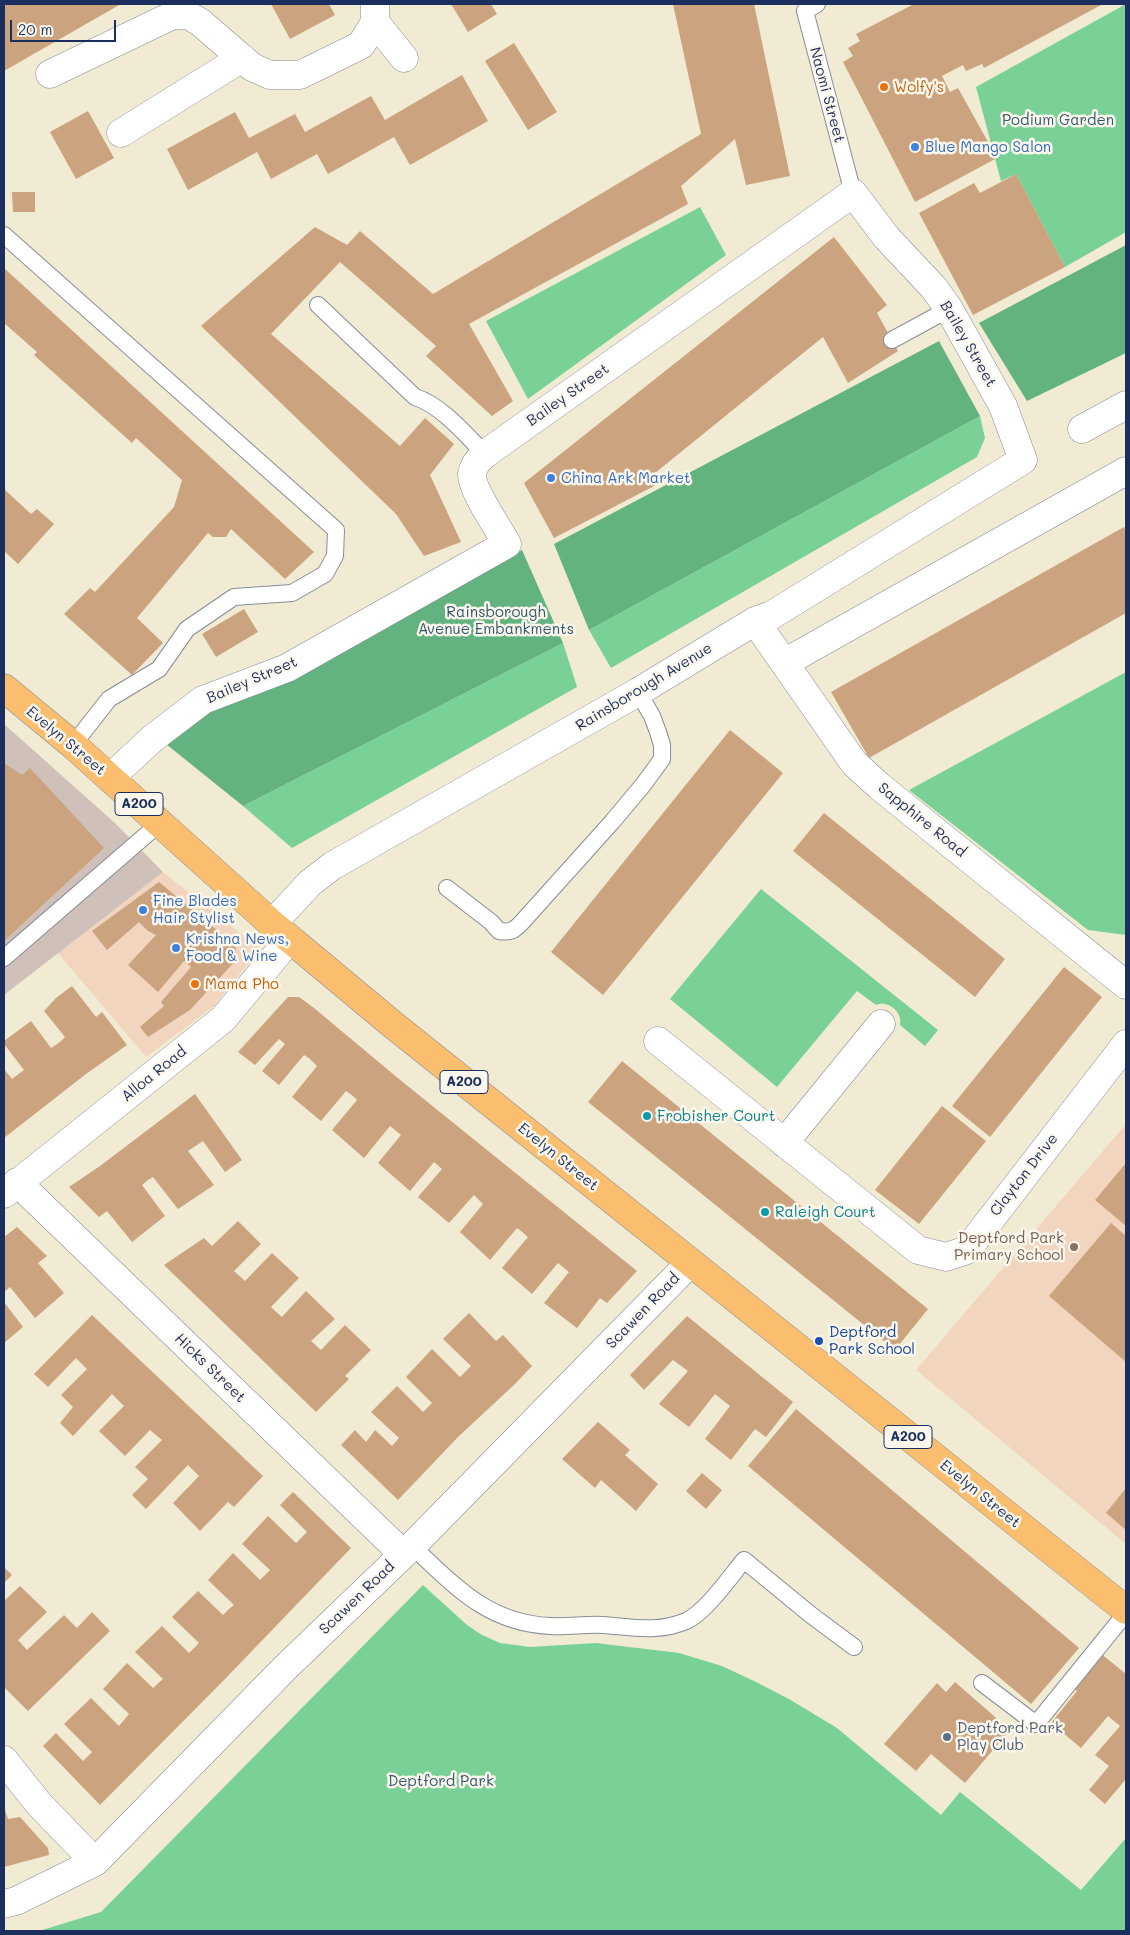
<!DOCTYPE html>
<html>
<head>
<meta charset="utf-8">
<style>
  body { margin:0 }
  #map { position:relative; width:1130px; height:1935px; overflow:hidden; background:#f1ebd3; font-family:Mali,sans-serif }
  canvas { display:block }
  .frame { position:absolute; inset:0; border:5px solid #1b2f5e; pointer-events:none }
  .scale { position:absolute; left:10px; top:20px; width:106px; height:22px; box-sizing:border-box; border:2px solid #1b2f5e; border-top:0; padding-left:6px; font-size:15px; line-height:18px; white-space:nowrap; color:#1b2f5e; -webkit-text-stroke:4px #fbf7ec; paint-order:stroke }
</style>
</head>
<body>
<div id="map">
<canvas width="1130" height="1935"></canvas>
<div class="frame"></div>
<div class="scale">20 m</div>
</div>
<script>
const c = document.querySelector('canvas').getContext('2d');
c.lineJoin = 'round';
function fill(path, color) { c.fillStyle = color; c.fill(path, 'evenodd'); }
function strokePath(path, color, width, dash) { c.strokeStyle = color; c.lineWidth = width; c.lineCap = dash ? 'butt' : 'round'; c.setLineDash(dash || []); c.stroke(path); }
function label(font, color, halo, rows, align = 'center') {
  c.font = font + ' Mali,sans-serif'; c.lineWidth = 5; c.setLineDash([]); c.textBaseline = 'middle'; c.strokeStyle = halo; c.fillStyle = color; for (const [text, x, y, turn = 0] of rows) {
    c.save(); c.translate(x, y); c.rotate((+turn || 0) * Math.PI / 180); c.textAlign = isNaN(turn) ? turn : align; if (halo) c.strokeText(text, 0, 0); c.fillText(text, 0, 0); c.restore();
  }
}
fill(new Path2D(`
  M 163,872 L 260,949 L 214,1006 L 146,1057 L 58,953 Z
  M 1126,1124 L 1126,1544 L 916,1370 Z`), '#f2d5be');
fill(new Path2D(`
  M 4,724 L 115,823 L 163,872 L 4,995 Z`), '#cfc1ba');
fill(new Path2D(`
  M 1126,4 L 1126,232 L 1065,267 L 1016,174 L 1001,181 L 976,87 Z
  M 700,207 L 726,255 L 528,399 L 486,321 Z
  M 980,416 L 985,438 L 977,457 L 611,668 L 589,630 Z
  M 563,643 L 577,687 L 292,848 L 243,806 Z
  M 1126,672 L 1126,935 L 1088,930 L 909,790 Z
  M 761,889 L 938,1030 L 925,1046 L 900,1025 C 903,1012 888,1000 876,1005 L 857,991 L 777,1087 L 670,999 Z
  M 423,1585 L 467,1625 L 482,1635 L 500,1643 L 530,1647 L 596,1643 L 679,1653 L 722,1666 L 754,1681 L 789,1699 L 837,1728 L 941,1815 L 960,1792 L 1081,1890 L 1126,1838 L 1126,1931 L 39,1931 L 101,1912 Z`), '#79d197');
fill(new Path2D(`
  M 1126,245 L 1126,353 L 1027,401 L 979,323 Z
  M 939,341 L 980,416 L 589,630 L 554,544 Z
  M 522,550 L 563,643 L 243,806 L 166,744 L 210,709 L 281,680 Z`), '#62b380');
fill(new Path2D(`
  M 4,4 L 121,4 L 4,71 Z
  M 271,4 L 329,4 L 335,15 L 290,39 Z
  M 451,4 L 491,4 L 497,14 L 468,32 Z
  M 673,4 L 754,4 L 790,176 L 746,185 L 735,139 L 681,186 L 688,204 L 469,324 L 513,401 L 492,416 L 426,356 L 436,346 L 340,262 L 271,334 L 400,446 L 425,418 L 454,444 L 430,475 L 461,542 L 424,556 L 396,514 L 201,326 L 315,227 L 347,245 L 360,231 L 433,294 L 701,134 Z
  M 914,4 L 1103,4 L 984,68 L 982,64 L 966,71 L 963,65 L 942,76 L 950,92 L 958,88 L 997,158 L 915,202 L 843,62 L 853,56 L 848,48 L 860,41 L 856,34 Z
  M 514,43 L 557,112 L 528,130 L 485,61 Z
  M 462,75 L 488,121 L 410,165 L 394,137 L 328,174 L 317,154 L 271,179 L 257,152 L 188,190 L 167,149 L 235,112 L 249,138 L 295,114 L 305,132 L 371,96 L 385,120 Z
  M 88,111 L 114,158 L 76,179 L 50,132 Z
  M 1016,174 L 1065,267 L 973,315 L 919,213 L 974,183 L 980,193 Z
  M 12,192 L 35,192 L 35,212 L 13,212 Z
  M 834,237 L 887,305 L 877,313 L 898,351 L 848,383 L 823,337 L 655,473 L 658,484 L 554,538 L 524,483 Z
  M 4,268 L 314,552 L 285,579 L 231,529 L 226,537 L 213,537 L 208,533 L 137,618 L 163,643 L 132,675 L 64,614 L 90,588 L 95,592 L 174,507 L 182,480 L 136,438 L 132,443 L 34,355 L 37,352 L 4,323 Z
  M 4,489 L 31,514 L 37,509 L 54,524 L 18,564 L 4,551 Z
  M 1124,527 L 1126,532 L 1126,613 L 869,758 L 831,692 Z
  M 244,609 L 258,632 L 216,657 L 202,634 Z
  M 730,730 L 783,773 L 603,995 L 551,952 Z
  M 4,763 L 22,775 L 30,768 L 104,848 L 4,941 Z
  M 824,813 L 1005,959 L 975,997 L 793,851 Z
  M 159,882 L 235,945 L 237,959 L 190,1010 L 148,1037 L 140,1027 L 164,1006 L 161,1002 L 191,967 L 184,961 L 158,992 L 128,965 L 156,935 L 148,931 L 139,922 L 107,950 L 92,931 Z
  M 1064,967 L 1102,997 L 990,1137 L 952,1106 Z
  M 72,986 L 96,1017 L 102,1012 L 127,1045 L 86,1074 L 4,1138 L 4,1069 L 12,1079 L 24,1070 L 4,1044 L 4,1041 L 31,1021 L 51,1048 L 60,1042 L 65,1037 L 44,1011 L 56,998 Z
  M 288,997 L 299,997 L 314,1008 L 399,1079 L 637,1271 L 607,1303 L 600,1298 L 577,1328 L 544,1303 L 569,1272 L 558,1263 L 532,1294 L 502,1268 L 528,1237 L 521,1231 L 517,1228 L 490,1260 L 460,1232 L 483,1204 L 474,1195 L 449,1223 L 418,1197 L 442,1169 L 434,1162 L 410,1191 L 378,1163 L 401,1135 L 390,1126 L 364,1158 L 332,1130 L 357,1100 L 353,1096 L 346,1091 L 321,1121 L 292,1097 L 317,1066 L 310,1059 L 304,1055 L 279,1085 L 262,1071 L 285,1044 L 279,1039 L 255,1065 L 238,1052 Z
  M 622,1061 L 928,1309 L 895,1350 L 588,1102 Z
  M 195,1094 L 242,1160 L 225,1172 L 203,1141 L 188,1151 L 214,1185 L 178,1209 L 153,1177 L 148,1180 L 142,1185 L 165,1216 L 132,1242 L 107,1211 L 99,1217 L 69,1187 L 100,1166 Z
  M 942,1106 L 986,1141 L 919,1224 L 875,1190 Z
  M 1126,1163 L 1126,1226 L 1095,1200 Z
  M 238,1221 L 261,1244 L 234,1271 L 245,1281 L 272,1253 L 299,1278 L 271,1307 L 274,1310 L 282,1317 L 306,1291 L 335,1319 L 311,1341 L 321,1350 L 345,1325 L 371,1350 L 345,1376 L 349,1379 L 316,1412 L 164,1265 L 204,1238 L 212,1246 Z
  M 1111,1223 L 1126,1236 L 1126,1362 L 1049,1296 Z
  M 17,1227 L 47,1256 L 38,1263 L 64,1293 L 35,1318 L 10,1287 L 4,1292 L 4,1237 Z
  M 4,1302 L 23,1327 L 4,1343 Z
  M 469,1313 L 496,1341 L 503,1335 L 532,1366 L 515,1384 L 458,1437 L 398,1500 L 341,1445 L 355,1430 L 366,1442 L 375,1430 L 392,1446 L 399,1438 L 371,1412 L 397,1386 L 423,1412 L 432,1403 L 406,1377 L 432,1349 L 460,1377 L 471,1366 L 443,1339 Z
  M 92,1315 L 263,1476 L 234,1507 L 228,1502 L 200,1531 L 173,1503 L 199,1476 L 188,1465 L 146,1509 L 132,1495 L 148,1479 L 135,1467 L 162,1440 L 150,1430 L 125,1456 L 99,1431 L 124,1406 L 112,1394 L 73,1436 L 60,1423 L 73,1407 L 61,1395 L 87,1369 L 76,1358 L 48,1387 L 34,1374 Z
  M 687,1316 L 793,1402 L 766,1437 L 755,1429 L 731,1460 L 705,1439 L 730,1406 L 715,1394 L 689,1427 L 659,1404 L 688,1371 L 673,1360 L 644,1390 L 630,1375 Z
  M 796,1409 L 1079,1648 L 1031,1704 L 748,1466 Z
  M 598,1422 L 630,1450 L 625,1455 L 658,1484 L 636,1511 L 601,1480 L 595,1488 L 562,1459 Z
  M 702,1473 L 722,1490 L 706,1509 L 686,1491 Z
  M 1126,1488 L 1126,1530 L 1106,1513 Z
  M 293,1492 L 351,1548 L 225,1679 L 100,1805 L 43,1746 L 56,1733 L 83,1761 L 92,1752 L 64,1724 L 91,1698 L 119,1726 L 129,1714 L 103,1689 L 127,1663 L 153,1688 L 163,1679 L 135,1652 L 162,1626 L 189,1653 L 199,1643 L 172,1617 L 198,1591 L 223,1615 L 229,1609 L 234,1605 L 208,1580 L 233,1553 L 260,1580 L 270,1570 L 242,1544 L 268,1516 L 296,1543 L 307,1532 L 280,1505 Z
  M 4,1567 L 12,1575 L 4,1583 Z
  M 20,1586 L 47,1612 L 18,1640 L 27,1650 L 64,1615 L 77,1628 L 92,1612 L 110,1631 L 28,1711 L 4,1687 L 4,1601 Z
  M 1099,1652 L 1126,1674 L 1126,1779 L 1105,1804 L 1089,1790 L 1109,1766 L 1095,1755 L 1120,1726 L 1108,1716 L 1081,1748 L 1051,1723 L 1077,1691 L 1071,1686 Z
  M 955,1682 L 1010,1730 L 965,1783 L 931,1754 L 916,1771 L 884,1744 L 937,1683 L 946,1692 Z
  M 4,1807 L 8,1819 L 20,1817 L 48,1848 L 49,1855 L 4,1867 Z`), '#cba37e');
const service = new Path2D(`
  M 817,4 L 805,11 L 853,193
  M 4,235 L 336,530 L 335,556 L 325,574 L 292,593 L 234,597 L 187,629 L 159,669 L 109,699 L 73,745
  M 318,305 L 415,397 C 441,405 466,435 485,454
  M 892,340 L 949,309
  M 447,888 L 491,922 L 499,931 C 511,933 515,930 523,921 L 612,822 L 643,785 L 662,759 L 662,745 L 658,732 L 652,716 L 638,692
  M 4,958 L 160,823
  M 412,1546 C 455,1586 487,1623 550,1626 C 568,1627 586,1624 603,1625 C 631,1627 659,1633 686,1621 C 705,1613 730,1577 744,1560 L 811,1615 L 854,1647
  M 982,1683 L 1036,1724 L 1126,1613`);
const minor = new Path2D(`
  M 375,22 L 404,58
  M 50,74 L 173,15 L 188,15 L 200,22 L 252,67 L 270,75 L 300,75 L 361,45 L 375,22 L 375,4
  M 121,133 L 242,58
  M 1082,429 L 1126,405
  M 755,621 L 854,763 L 879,786 L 1126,985
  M 784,663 L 1126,471
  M 110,778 L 153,738 L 203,700 L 287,668 L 507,544 C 499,529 471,489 472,474 C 473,466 479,459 485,454 L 853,193 L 887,238 L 934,288 L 949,309 L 1003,406 L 1023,460 L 772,615 L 755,621 L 638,692 L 332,866 L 310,883 L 272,924
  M 658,1041 L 918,1250 L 946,1257 L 967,1250 L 1126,1044
  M 784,1143 L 881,1024
  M 17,1182 L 403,1554
  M 4,1194 L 223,1019 L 290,939
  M 4,1760 L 39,1804 L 95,1862
  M 4,1904 L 16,1901 L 95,1862 L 286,1667 L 412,1546 L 690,1263`);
const primary = new Path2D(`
  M 4,688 L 73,745 L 272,924 L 392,1024 L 1126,1610`);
strokePath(service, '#868d98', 18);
strokePath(minor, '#868d98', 29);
strokePath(primary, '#868d98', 29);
strokePath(service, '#fff', 16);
strokePath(minor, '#fff', 28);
strokePath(primary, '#fabe6e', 28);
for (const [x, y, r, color] of [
  [884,87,5,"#e8710a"],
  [915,147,5,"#3f7fe0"],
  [551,478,5,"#3f7fe0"],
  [143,910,5,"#3f7fe0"],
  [176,948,5,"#3f7fe0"],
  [195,984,5,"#e8710a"],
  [647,1116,5,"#0f9aa8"],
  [765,1212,5,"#0f9aa8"],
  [1074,1247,5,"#8d6e63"],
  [819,1341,5,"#1a4fb4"],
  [947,1737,5,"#5c6f8a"]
]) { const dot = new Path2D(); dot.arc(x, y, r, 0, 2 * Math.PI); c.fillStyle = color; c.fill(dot); strokePath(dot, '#fbf7ec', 2); }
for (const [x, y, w] of [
  [139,804,48],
  [464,1082,48],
  [908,1437,48]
]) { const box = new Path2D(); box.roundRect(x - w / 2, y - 11.5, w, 23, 4); c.fillStyle = '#fbf7ec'; c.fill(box); strokePath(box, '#1b2f5e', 1); }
label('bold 14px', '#1b2f5e', null, [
  ["A200",139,804],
  ["A200",464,1082],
  ["A200",908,1437]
]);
label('15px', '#c56008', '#fbf7ec', [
  ["Wolfy's",894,87],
  ["Mama Pho",205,984]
], 'left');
label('15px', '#1b2f5e', '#fbf7ec', [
  ["Naomi Street",827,95,75],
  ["Bailey Street",968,344,60],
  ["Bailey Street",568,395,-35],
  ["Bailey Street",252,680,-23],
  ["Rainsborough Avenue",644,687,-31],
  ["Evelyn Street",66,741,40],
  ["Sapphire Road",922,820,39],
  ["Alloa Road",154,1074,-39],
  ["Evelyn Street",558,1157,39],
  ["Clayton Drive",1024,1175,-52],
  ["Scawen Road",643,1311,-46],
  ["Hicks Street",210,1368,44],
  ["Evelyn Street",980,1494,39],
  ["Scawen Road",357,1598,-44]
]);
label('15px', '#32586c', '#fbf7ec', [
  ["Podium Garden",1058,120],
  ["Rainsborough",496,612],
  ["Avenue Embankments",496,629],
  ["Deptford Park",441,1781]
]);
label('15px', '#366cbe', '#fbf7ec', [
  ["Blue Mango Salon",925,147],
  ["China Ark Market",561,478],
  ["Fine Blades",153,901],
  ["Hair Stylist",153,918],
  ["Krishna News,",186,939],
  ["Food & Wine",186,956]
], 'left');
label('15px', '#0d838f', '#fbf7ec', [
  ["Frobisher Court",657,1116],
  ["Raleigh Court",775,1212]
], 'left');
label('15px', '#785e54', '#fbf7ec', [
  ["Deptford Park",1064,1238],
  ["Primary School",1064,1255]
], 'right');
label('15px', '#164399', '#fbf7ec', [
  ["Deptford",829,1332],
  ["Park School",829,1349]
], 'left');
label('15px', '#4e5e75', '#fbf7ec', [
  ["Deptford Park",957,1728],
  ["Play Club",957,1745]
], 'left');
</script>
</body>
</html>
